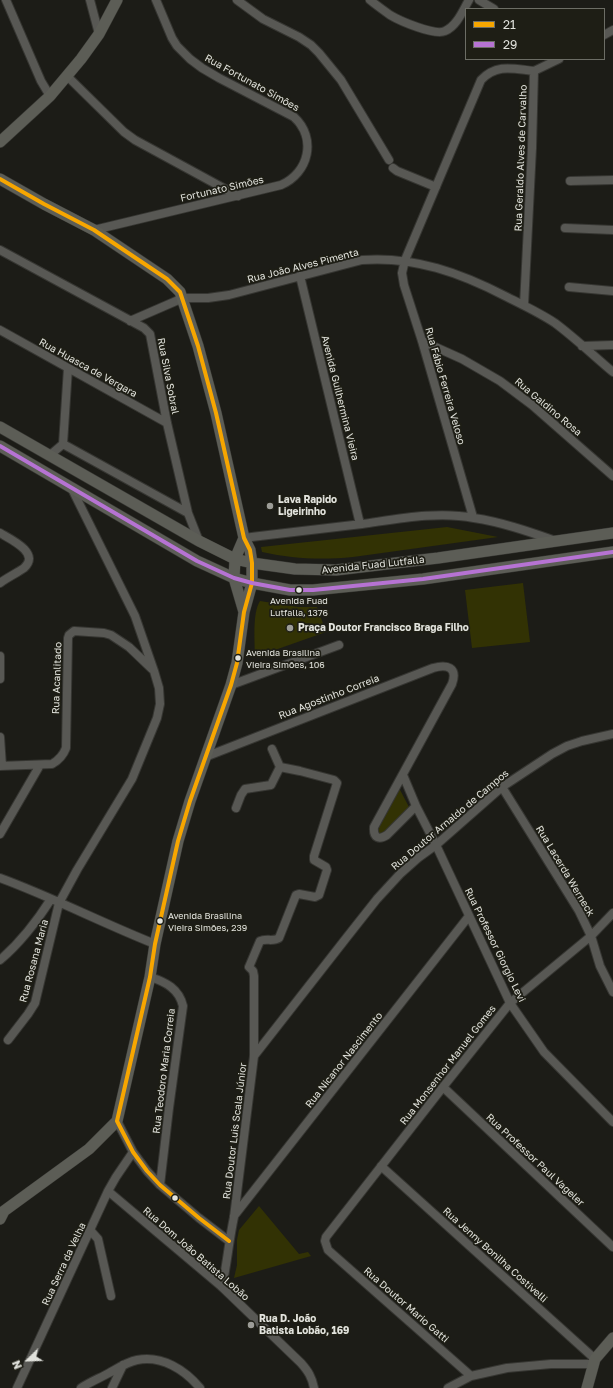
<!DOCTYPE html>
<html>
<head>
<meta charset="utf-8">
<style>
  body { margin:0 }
  #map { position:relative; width:613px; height:1388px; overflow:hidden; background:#1c1c17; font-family:"Golos Text",sans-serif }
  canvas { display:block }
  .legend { position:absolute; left:465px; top:8px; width:140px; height:52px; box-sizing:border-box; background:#1e1e15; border:1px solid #6c6d65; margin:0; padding:5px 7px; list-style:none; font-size:12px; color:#e2e3dd }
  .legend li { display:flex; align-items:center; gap:8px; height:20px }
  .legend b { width:20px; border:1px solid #6c6d65 }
  .north { position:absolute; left:8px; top:1340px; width:40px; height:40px; -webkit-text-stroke:3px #1e1e15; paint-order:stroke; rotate:247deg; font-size:11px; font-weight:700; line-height:16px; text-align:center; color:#e2e3dd }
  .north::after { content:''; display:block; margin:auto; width:14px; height:18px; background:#e2e3dd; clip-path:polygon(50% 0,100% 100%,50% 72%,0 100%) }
</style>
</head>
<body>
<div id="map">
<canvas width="613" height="1388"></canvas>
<ul class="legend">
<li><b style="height:5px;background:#f7a600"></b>21</li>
<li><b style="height:5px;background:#b673d3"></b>29</li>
</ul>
<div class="north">N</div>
</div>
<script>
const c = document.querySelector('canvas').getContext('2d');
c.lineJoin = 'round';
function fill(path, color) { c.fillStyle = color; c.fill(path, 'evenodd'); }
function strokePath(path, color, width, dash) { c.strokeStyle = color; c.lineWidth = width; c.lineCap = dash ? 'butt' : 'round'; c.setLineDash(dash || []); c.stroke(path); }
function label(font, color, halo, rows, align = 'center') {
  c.font = font + ' "Golos Text",sans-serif'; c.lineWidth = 3.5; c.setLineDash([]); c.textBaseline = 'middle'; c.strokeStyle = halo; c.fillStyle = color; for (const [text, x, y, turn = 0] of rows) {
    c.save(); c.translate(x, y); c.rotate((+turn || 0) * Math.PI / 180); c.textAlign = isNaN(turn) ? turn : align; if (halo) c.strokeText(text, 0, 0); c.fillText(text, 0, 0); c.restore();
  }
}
fill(new Path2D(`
  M 447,527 L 498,537 L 353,557 C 322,560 293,559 262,552 L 261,547 Z
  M 523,583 L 530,642 L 472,648 L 465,590 Z
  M 260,601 L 298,607 L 317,607 L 326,632 L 255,657 C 255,643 252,613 260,601 Z
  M 399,788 L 409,807 L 389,831 L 382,835 L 377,833 L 378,822 Z
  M 259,1206 L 299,1254 L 308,1252 L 311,1256 L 234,1278 L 237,1265 L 237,1240 L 239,1230 Z`), '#323204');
const street = new Path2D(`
  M 6,0 L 41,81 L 50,96
  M 90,0 L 99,34
  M 237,0 L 263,19 L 299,37 L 311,45 L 319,53 L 341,80 L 389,160
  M 370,0 C 376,5 383,10 390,15 C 400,21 435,36 445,31 C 457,26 463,10 469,0
  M 479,0 L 494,9
  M 604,35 L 613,30
  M 534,71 L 559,59
  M 67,76 L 124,132 L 135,140 L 238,196
  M 393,168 L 397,171 L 436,187
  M 570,181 L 613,180
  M 565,228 L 613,230
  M 94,230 L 281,185 C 309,173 317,138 294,117 L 219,78 L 202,68 L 190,59 L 177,46 L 172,38 L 156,0
  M 0,250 L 144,328 L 150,334 L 167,423 L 188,513 L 199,541
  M 300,276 L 360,524
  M 569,287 L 613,291
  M 524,305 L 532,148 L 534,71
  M 130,321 L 183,298 L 208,298 L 229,295 L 362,260 C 414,256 461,273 507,297 C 523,305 540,313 555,323 C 575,338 594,356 613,372
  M 0,330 L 167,423
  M 422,341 L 462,359 L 500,381 L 532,405 L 613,476
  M 582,346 L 613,345
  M 63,444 L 68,368
  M 49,456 L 63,444 L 188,513
  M 473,517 L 422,341 L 404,285 L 402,273 L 405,260 L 481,80 C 497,63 514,69 534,71
  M 0,533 C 10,539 41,553 24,568 C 17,573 8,577 0,583
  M 244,538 C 283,533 322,529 362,524 C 398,519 437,511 474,518 C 501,522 527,531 553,540
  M 0,656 L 0,679
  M 231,685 L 339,645
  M 0,737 L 2,766
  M 272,749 L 280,767
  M 205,757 L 433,668 C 447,664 458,667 452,684 L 374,827 C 373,838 379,840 387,835 L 416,806
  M 0,766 L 52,764 C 59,760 63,756 66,748 L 68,638 L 69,635 L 74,631 L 104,633 L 111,635 L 129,647 L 152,669
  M 403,775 L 416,806 L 436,845 L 510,1003 L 544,1052 L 613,1122
  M 502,787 L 579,911 L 591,936 L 600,966 L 613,992
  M 0,834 L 40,765
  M 0,878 C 52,897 102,923 155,944
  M 0,960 C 20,943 37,921 51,899
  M 150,977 C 166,982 179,989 183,1006 L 169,1108 L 160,1185
  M 8,1040 L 28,1014 L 35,1003 L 59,903 L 77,870 L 132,779 L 157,718 L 160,704 L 159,688 L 154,671 L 135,616 L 72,489
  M 254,1056 L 347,937 L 377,899 L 400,874 L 418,858 L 436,845 L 502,787 L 552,754 L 567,746 L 582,741 L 613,734
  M 443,1087 L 613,1247
  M 117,1121 L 133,1152 L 147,1171 L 160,1185 L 199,1218 L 229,1241
  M 381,1166 L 595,1359
  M 108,1191 L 222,1287 L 301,1363 C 308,1371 312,1377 314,1388
  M 234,1216 L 469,916
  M 90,1230 L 98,1239 L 111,1296
  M 222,1287 C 227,1264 229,1240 234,1217 L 254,1056 L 254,976 L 253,971 L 249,967 L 260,941 C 266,938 273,942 279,938 L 296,895 L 299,894 L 315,897 L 319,895 L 327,870 L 326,867 L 314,860 L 314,856 L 337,783 L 334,780 L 300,771 L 280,767 L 271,785 L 245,789 L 241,795 L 236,808
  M 471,1376 L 328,1250 L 325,1241 L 326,1237 L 443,1087 L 510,1003 L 591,936 L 613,913
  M 17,1388 L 108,1191 L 116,1177 L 133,1152
  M 81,1388 C 90,1382 100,1378 109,1373 C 118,1368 127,1362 137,1360 C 162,1355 185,1370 200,1388
  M 112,1388 L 123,1365
  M 448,1388 L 471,1376 L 507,1368 L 551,1364 L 593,1364`);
const secondary = new Path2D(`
  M 0,142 L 50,96 L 81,59 L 99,34 L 117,0
  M 0,179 L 44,204 L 94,230 L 167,279 L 180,292 L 198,346 L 216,413 L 244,538 L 250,550 L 252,563 L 252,583 L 244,612 L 237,663 L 231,685 L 190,801 L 178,841 L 155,944 L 150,977 L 117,1121 L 89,1149 L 4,1211 L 0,1219
  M 0,427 L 199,541 L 235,559 L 252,563 L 295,569 L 336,570 L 438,558 L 613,533
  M 0,446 L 197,561 L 234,578 L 252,583 L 290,590 L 313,590 L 423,579 L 613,552
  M 244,538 L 235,559 L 234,578 L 244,612
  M 587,1388 L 595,1359 L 613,1338`);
strokePath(street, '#363632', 10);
strokePath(secondary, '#363632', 12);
strokePath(street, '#585854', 8);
strokePath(secondary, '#5c5d56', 11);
strokePath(new Path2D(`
  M 0,179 L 44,204 L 94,230 L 167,279 L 180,292 L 198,346 L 216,413 L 244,538 L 250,550 L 252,563 L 252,583 L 244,612 L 237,663 L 231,685 L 190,801 L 178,841 L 155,944 L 150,977 L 117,1121 L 133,1152 L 147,1171 L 160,1185 L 199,1218 L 229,1241`), '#f7a600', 4);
strokePath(new Path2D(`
  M 0,446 L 197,561 L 234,578 L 252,583 L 290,590 L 313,590 L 423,579 L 613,552`), '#b673d3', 4);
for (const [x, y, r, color] of [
  [270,506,4,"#9d9d98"],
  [299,590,3.5,"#e2e3dd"],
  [290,628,4,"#9d9d98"],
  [238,658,3.5,"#e2e3dd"],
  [160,921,3.5,"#e2e3dd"],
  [175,1198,3.5,"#e2e3dd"],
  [251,1325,4,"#9d9d98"]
]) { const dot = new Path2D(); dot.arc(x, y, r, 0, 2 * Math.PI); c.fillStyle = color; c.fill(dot); strokePath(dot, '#1e1e15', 1.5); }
label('9px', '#e2e3dd', '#1e1e15', [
  ["Avenida Fuad",299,601,"center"],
  ["Lutfalla, 1376",299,613,"center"],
  ["Avenida Brasilina",246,653],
  ["Vieira Simões, 106",246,665],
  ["Avenida Brasilina",168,916],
  ["Vieira Simões, 239",168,928]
], 'left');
label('10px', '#e2e3dd', '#1e1e15', [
  ["Rua Fortunato Simões",252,83,29],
  ["Rua Geraldo Alves de Carvalho",521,158,-88],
  ["Fortunato Simões",222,189,-13],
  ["Rua João Alves Pimenta",303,266,-14],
  ["Rua Huasca de Vergara",88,368,29],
  ["Rua Silva Sobral",168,376,79],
  ["Rua Fábio Ferreira Veloso",445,386,74],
  ["Avenida Guilhermina Vieira",340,398,76],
  ["Rua Galdino Rosa",548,407,40],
  ["Avenida Fuad Lutfalla",373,565,-6],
  ["Rua Acanlitado",57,678,-88],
  ["Rua Agostinho Correia",329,697,-21],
  ["Rua Doutor Arnaldo de Campos",450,820,-40],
  ["Rua Lacerda Werneck",565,871,59],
  ["Rua Professor Giorgio Levi",495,945,64],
  ["Rua Rosana Maria",34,961,-75],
  ["Rua Nicanor Nascimento",344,1060,-52],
  ["Rua Monsenhor Manuel Gomes",448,1065,-52],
  ["Rua Teodoro Maria Correia",164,1071,-83],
  ["Rua Doutor Luis Scala Júnior",235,1131,-83],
  ["Rua Professor Paul Vageler",535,1160,43],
  ["Rua Dom João Batista Lobão",196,1254,41],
  ["Rua Jenny Bonilha Costivelli",495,1255,42],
  ["Rua Serra da Velha",64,1264,-65],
  ["Rua Doutor Mario Gatti",406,1305,41]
]);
label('bold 10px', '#e2e3dd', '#1e1e15', [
  ["Lava Rapido",278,500],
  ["Ligeirinho",278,512],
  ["Praça Doutor Francisco Braga Filho",298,628],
  ["Rua D. João",259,1319],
  ["Batista Lobão, 169",259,1331]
], 'left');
</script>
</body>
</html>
